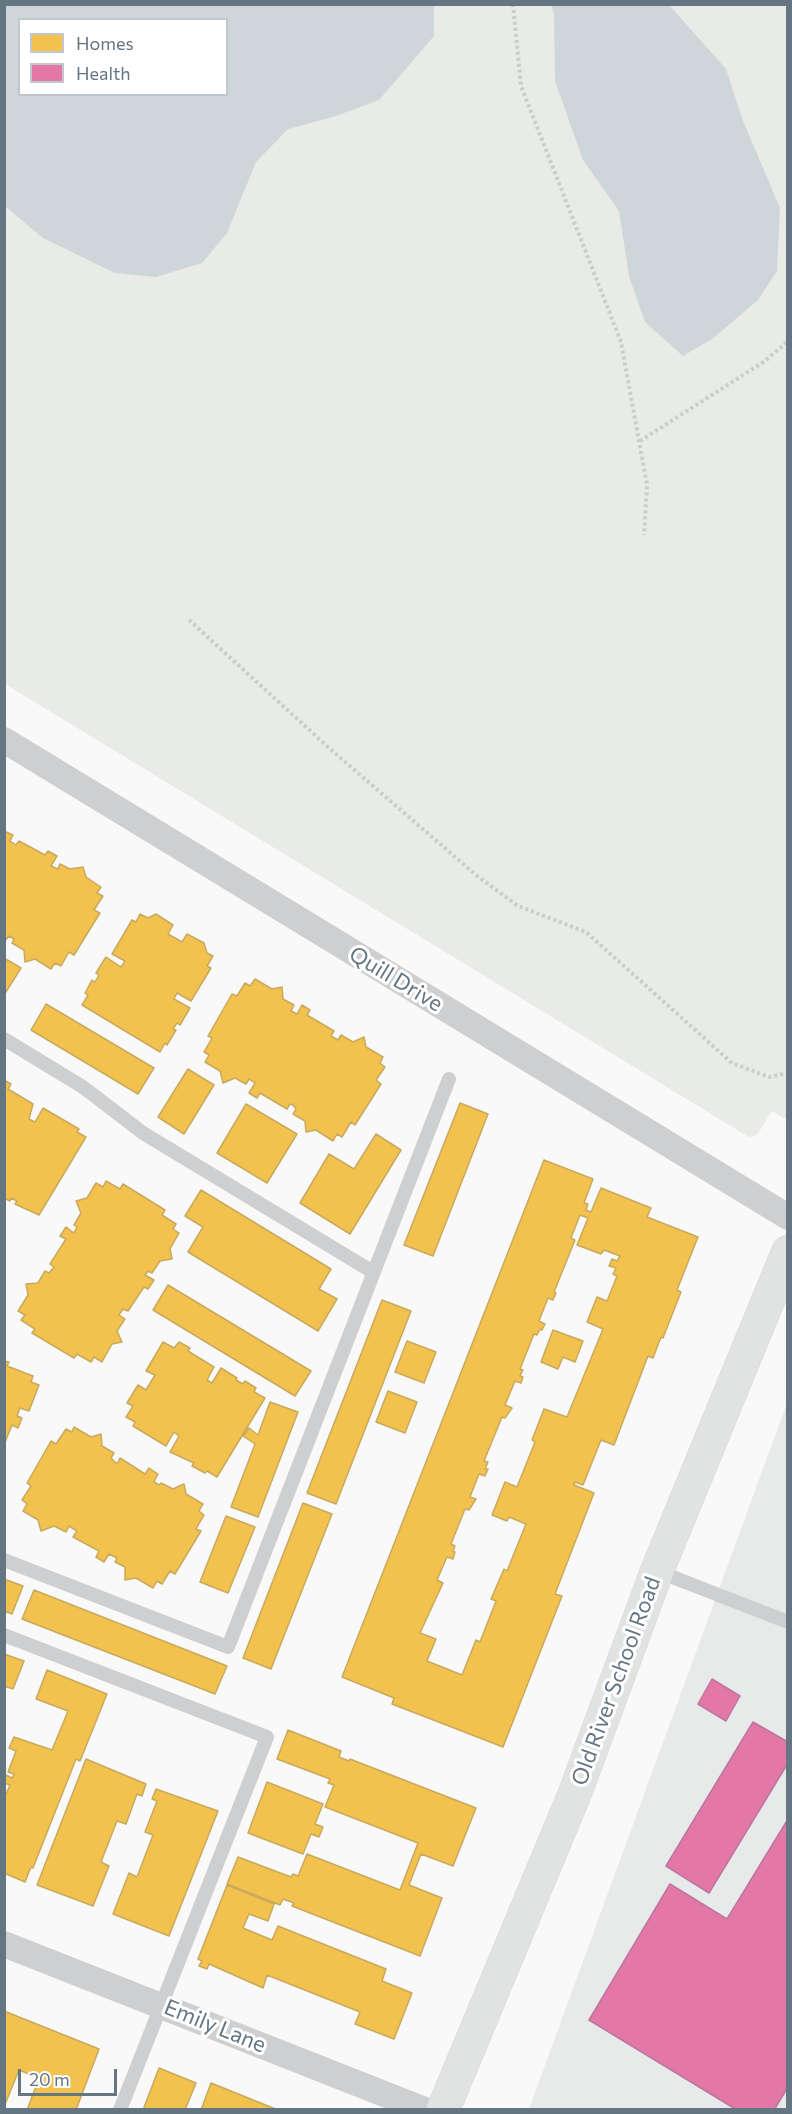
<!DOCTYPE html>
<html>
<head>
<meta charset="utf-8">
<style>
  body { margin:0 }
  #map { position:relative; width:792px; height:2114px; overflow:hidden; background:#f9f9f9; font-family:Commissioner,sans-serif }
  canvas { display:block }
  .frame { position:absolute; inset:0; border:6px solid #657683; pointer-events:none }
  .legend { position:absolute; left:18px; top:18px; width:210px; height:78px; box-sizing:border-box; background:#fff; border:2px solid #c1c8cd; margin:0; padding:8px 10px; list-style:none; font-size:18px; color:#657683 }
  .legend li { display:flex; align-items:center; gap:12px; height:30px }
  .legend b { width:30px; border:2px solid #c1c8cd }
  .scale { position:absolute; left:18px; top:2069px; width:99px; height:27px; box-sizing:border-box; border:3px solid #657683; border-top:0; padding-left:8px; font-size:18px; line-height:21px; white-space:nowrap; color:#657683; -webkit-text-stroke:4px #fff; paint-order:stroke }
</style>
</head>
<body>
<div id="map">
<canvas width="792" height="2114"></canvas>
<div class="frame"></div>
<ul class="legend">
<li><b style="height:16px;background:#f2c14e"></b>Homes</li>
<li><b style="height:16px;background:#e377a8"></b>Health</li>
</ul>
<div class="scale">20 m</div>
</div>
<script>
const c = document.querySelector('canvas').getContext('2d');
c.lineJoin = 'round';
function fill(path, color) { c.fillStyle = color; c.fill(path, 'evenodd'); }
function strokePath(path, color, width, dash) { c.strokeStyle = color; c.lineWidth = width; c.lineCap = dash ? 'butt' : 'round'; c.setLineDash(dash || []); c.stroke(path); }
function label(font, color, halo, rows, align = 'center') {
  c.font = font + ' Commissioner,sans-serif'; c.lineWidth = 6; c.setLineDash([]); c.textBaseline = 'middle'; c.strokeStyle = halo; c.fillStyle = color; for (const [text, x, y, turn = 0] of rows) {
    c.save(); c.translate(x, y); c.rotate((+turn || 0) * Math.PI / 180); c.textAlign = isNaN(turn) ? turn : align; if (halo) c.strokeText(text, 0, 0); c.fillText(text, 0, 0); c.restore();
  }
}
fill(new Path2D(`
  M 787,1403 L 787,2109 L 529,2109 Z`), '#e8e9e9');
fill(new Path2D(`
  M 4,5 L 787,5 L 786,1119 L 772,1111 L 757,1135 L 749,1137 L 5,684 ZM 20,20 L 226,20 L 226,94 L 20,94 Z`), '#e8ebe6');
fill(new Path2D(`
  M 5,5 L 434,5 L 434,36 L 379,100 L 336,116 L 288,129 L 256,162 L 227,233 L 202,263 L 156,277 L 115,273 L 43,238 L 5,206 ZM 20,20 L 226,20 L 226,94 L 20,94 Z
  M 551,5 L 669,5 L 726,69 L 743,121 L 780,208 L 777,271 L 758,300 L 712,339 L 683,356 L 645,322 L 629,276 L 619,211 L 583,160 L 555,81 L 554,14 Z`), '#ced6d9');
const homes = new Path2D(`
  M 4,831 L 13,835 L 10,841 L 16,845 L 19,841 L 45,855 L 48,851 L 57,856 L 51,866 L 58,869 L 60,864 L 70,869 L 83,867 L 86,877 L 101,887 L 97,893 L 103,896 L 94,910 L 100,913 L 74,955 L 69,952 L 61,966 L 55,963 L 51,969 L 35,959 L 25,962 L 24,950 L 12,943 L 14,939 L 9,936 L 4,942 Z
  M 140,914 L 148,918 L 156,914 L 173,925 L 168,934 L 182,942 L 187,934 L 204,943 L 207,953 L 213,956 L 207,966 L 211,968 L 191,1001 L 177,993 L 174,999 L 190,1008 L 180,1025 L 177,1023 L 173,1029 L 176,1030 L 167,1045 L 165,1043 L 160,1052 L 82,1005 L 88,995 L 85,993 L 92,980 L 95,982 L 99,975 L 96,973 L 106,957 L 121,967 L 125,961 L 112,954 L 132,920 L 136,922 Z
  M 4,958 L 21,968 L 4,995 Z
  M 255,979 L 272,989 L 282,987 L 283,999 L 294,1005 L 291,1011 L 297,1014 L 302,1005 L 310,1010 L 307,1015 L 334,1031 L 331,1036 L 338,1040 L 341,1035 L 353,1042 L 364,1037 L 366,1047 L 383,1057 L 380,1063 L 385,1067 L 376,1080 L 381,1084 L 355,1125 L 351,1122 L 342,1137 L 337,1134 L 333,1141 L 316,1130 L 306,1132 L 305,1121 L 293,1114 L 296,1109 L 293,1105 L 290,1104 L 287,1109 L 260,1093 L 257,1098 L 249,1093 L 255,1083 L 249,1079 L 246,1084 L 235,1078 L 223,1083 L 220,1071 L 205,1062 L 209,1055 L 204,1052 L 212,1038 L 208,1036 L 232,994 L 237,996 L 245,983 L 250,986 Z
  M 46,1004 L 154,1068 L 138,1094 L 31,1030 Z
  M 188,1069 L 214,1085 L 184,1134 L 158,1117 Z
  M 4,1080 L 11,1084 L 8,1089 L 33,1104 L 29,1119 L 35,1122 L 43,1108 L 79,1129 L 77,1132 L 86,1137 L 39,1215 L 15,1204 L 17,1201 L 11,1198 L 10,1201 L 4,1198 Z
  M 460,1103 L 488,1114 L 433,1256 L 404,1245 Z
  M 246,1104 L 297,1134 L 267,1183 L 217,1153 Z
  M 376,1134 L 401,1150 L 350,1234 L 300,1203 L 329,1154 L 354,1169 Z
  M 544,1160 L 593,1179 L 584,1203 L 588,1204 L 586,1210 L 591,1212 L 601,1188 L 651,1208 L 647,1217 L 698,1237 L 677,1290 L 681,1292 L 663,1338 L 661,1337 L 653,1358 L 648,1356 L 614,1445 L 601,1440 L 583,1485 L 575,1482 L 574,1485 L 594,1493 L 555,1594 L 562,1596 L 503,1747 L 392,1704 L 394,1698 L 342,1677 ZM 580,1215 L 588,1218 L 577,1245 L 601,1254 L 604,1250 L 620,1256 L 617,1261 L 612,1259 L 609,1266 L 616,1268 L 613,1274 L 617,1276 L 607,1301 L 597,1297 L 587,1322 L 603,1329 L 567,1417 L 544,1409 L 532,1440 L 535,1442 L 517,1487 L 505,1482 L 492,1515 L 507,1521 L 509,1517 L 526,1524 L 507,1571 L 504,1569 L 491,1599 L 496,1601 L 480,1642 L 476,1640 L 462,1675 L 427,1661 L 436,1639 L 420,1633 L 443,1583 L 437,1580 L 447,1557 L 453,1559 L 455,1552 L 453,1551 L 455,1546 L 451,1544 L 465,1509 L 469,1510 L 476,1499 L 470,1497 L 479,1474 L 485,1476 L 488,1469 L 485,1469 L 488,1462 L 484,1461 L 502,1417 L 505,1418 L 512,1408 L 505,1405 L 515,1381 L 521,1383 L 523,1377 L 520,1376 L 523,1370 L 520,1369 L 534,1334 L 537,1335 L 540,1329 L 542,1330 L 545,1324 L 539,1321 L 548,1298 L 553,1300 L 556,1293 L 554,1292 L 575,1240 L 571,1238 Z
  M 106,1181 L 120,1189 L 123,1184 L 165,1210 L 162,1215 L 176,1224 L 173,1229 L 179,1233 L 170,1249 L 172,1259 L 160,1261 L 152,1273 L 148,1271 L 145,1275 L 154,1280 L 148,1289 L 144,1287 L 128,1311 L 123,1309 L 119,1315 L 125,1319 L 117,1331 L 122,1342 L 112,1344 L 102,1362 L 94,1357 L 91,1362 L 77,1354 L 74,1358 L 32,1333 L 35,1329 L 21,1320 L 25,1315 L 18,1311 L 28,1295 L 26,1284 L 38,1283 L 45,1271 L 49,1273 L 54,1267 L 50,1264 L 66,1239 L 60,1236 L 66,1227 L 74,1233 L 77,1227 L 74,1225 L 81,1213 L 76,1201 L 87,1198 L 96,1183 L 103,1187 Z
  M 201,1190 L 331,1269 L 319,1289 L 337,1299 L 318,1331 L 188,1252 L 203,1227 L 185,1216 Z
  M 168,1285 L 311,1371 L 295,1396 L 153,1310 Z
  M 382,1300 L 411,1311 L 336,1504 L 307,1493 Z
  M 553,1330 L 583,1341 L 575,1362 L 563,1357 L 558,1369 L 541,1362 Z
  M 407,1341 L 436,1352 L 424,1383 L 395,1372 Z
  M 163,1342 L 174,1348 L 179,1342 L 190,1348 L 188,1351 L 214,1367 L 207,1380 L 212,1383 L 221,1368 L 237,1378 L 236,1380 L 243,1384 L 245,1381 L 256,1388 L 254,1392 L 265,1398 L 217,1477 L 207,1471 L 205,1473 L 192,1466 L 194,1463 L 170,1452 L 179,1436 L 174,1432 L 166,1446 L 133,1426 L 135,1422 L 126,1417 L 133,1406 L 127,1403 L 138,1385 L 146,1390 L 155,1375 L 146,1371 Z
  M 4,1361 L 9,1362 L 7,1366 L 33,1376 L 31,1382 L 39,1385 L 29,1411 L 20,1408 L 17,1416 L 22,1418 L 18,1428 L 12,1425 L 4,1445 Z
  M 388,1391 L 417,1402 L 405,1433 L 376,1422 Z
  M 270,1402 L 298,1412 L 258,1517 L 231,1507 L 255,1444 L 243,1436 L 249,1428 L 258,1435 Z
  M 74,1427 L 91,1437 L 101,1434 L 102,1446 L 114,1453 L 111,1458 L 117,1464 L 120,1458 L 145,1474 L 149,1468 L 158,1474 L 154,1482 L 159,1485 L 161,1483 L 173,1489 L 184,1484 L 186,1494 L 203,1504 L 199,1511 L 204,1515 L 196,1529 L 201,1531 L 175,1574 L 170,1571 L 162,1584 L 157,1581 L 153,1588 L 136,1578 L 125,1580 L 125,1567 L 115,1562 L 117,1558 L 109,1554 L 104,1562 L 96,1557 L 99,1551 L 73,1537 L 77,1531 L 69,1526 L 66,1532 L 54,1526 L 41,1531 L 38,1520 L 23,1511 L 27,1504 L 22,1500 L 31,1486 L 27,1483 L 51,1441 L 56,1444 L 66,1429 L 72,1432 Z
  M 303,1503 L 332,1514 L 271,1669 L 243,1658 Z
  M 226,1516 L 255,1527 L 228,1593 L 200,1582 Z
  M 4,1579 L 23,1586 L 12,1614 L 4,1611 Z
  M 34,1590 L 227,1666 L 215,1694 L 22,1619 Z
  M 4,1654 L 24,1661 L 13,1689 L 4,1686 Z
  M 47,1670 L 107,1694 L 80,1761 L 76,1759 L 33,1868 L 31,1867 L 25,1882 L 4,1873 L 4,1798 L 10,1785 L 4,1783 L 4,1774 L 12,1778 L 14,1774 L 8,1772 L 16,1751 L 9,1748 L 14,1737 L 52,1750 L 68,1711 L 36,1699 Z
  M 288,1730 L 341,1751 L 339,1757 L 349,1761 L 350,1759 L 476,1808 L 453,1866 L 421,1854 L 409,1885 L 442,1898 L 420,1956 L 292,1906 L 294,1903 L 283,1899 L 280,1905 L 227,1884 L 238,1857 L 291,1877 L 293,1874 L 298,1876 L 307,1854 L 400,1890 L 418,1843 L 325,1807 L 334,1785 L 328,1783 L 330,1779 L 277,1759 Z
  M 86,1759 L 146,1784 L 142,1796 L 137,1794 L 126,1824 L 117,1821 L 101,1862 L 109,1866 L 93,1906 L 37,1885 Z
  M 267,1782 L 323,1804 L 315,1824 L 323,1827 L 319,1837 L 311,1834 L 303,1854 L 248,1833 Z
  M 156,1789 L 218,1811 L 169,1936 L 113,1914 L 129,1873 L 137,1877 L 153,1835 L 145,1832 L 157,1801 L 152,1799 Z
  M 227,1885 L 274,1904 L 268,1921 L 249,1914 L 243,1928 L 272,1940 L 278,1926 L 386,1969 L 382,1981 L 412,1993 L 394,2039 L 355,2024 L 360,2012 L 267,1975 L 263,1988 L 209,1964 L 207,1969 L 199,1966 L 202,1961 L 198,1959 Z
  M 4,2011 L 99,2049 L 76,2110 L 27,2110 L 39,2078 L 19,2070 L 4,2107 Z
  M 159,2068 L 196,2083 L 185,2110 L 143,2110 Z
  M 211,2083 L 278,2110 L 201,2110 Z`);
fill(homes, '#f2c14e');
strokePath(homes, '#c8aa5e', 1.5);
const health = new Path2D(`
  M 712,1679 L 740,1696 L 726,1721 L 698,1704 Z
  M 753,1722 L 788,1742 L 788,1763 L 709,1893 L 666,1866 Z
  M 788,1819 L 788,2087 L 774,2110 L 737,2110 L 589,2020 L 670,1884 L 727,1919 Z`);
fill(health, '#e377a8');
strokePath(health, '#bd779d', 1.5);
const secondary = new Path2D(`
  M 443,2110 L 575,1793 L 657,1571 L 788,1252`);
strokePath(secondary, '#d5d6d7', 34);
strokePath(new Path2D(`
  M 513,4 L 521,86 L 621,342 L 647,485 L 644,535
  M 640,441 L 765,361 L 788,341
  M 189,620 L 329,748 L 476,875 L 518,906 L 586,932 L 732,1063 L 769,1077 L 788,1073`), '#cbcccd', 4, [3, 3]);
strokePath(new Path2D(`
  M 4,1039 L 83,1087 L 143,1133 L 373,1272
  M 4,1560 L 228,1647 L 449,1079
  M 657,1571 L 788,1622
  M 4,1635 L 267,1737 L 120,2110`), '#cecfd0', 14);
strokePath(new Path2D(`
  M 4,740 L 788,1217
  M 4,1944 L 425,2110`), '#cecfd0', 26);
strokePath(secondary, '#e1e2e2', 33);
label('22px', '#657683', '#fff', [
  ["Quill Drive",396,979,31],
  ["Old River School Road",616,1681,-70],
  ["Emily Lane",215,2026,22]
]);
</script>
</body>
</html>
